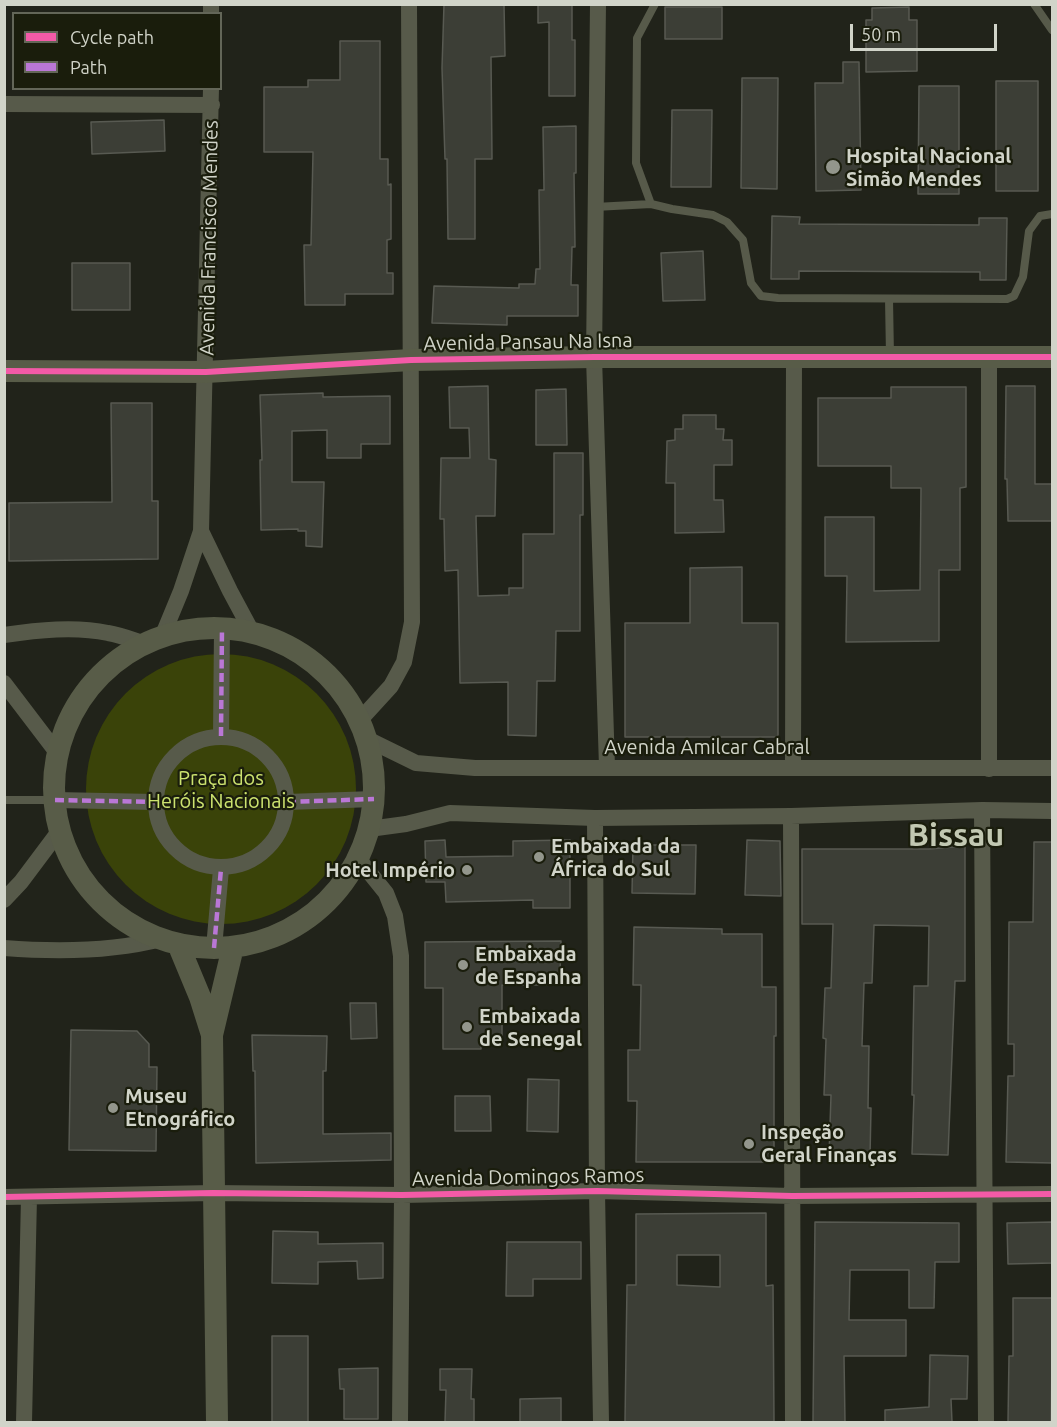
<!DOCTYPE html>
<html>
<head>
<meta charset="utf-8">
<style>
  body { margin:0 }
  #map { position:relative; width:1057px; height:1427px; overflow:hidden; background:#21231a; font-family:Ubuntu,sans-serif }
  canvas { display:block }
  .frame { position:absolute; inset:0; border:6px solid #d1d4c9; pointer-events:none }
  .legend { position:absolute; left:12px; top:12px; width:210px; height:78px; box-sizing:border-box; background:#1a1d0c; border:2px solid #636658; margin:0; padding:8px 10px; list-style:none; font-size:18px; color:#d1d4c9 }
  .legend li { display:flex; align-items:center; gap:12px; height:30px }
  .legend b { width:30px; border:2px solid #636658 }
  .scale { position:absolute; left:850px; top:24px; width:147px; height:27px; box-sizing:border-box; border:3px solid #d1d4c9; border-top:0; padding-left:8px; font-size:18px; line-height:21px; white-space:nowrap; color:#d1d4c9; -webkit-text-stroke:4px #1a1d0c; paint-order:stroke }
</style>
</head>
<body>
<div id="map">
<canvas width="1057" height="1427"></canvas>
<div class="frame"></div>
<ul class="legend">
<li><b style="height:8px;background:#f35aa7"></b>Cycle path</li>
<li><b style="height:8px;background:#ba77d6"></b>Path</li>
</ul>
<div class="scale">50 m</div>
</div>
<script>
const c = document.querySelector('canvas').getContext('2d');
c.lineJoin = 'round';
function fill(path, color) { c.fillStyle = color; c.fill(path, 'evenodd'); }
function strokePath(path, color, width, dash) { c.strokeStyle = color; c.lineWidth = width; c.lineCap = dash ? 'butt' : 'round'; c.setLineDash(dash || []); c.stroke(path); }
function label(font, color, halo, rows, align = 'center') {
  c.font = font + ' Ubuntu,sans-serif'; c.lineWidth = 4.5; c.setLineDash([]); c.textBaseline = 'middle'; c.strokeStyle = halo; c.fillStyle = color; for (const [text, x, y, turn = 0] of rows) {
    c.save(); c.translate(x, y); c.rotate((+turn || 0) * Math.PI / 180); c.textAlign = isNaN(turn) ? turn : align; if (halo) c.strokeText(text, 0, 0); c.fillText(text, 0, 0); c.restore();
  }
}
fill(new Path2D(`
  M86 789a135 135 0 1 1 270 0a135 135 0 1 1-270 0Z`), '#3a4309');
const building = new Path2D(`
  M 444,4 L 504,4 L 505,56 L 491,57 L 492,159 L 475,159 L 475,239 L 448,239 L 447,159 L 445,159 L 442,68 Z
  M 538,4 L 572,4 L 572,40 L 575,40 L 575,96 L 549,96 L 549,22 L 538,23 Z
  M 665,7 L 722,7 L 722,39 L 665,39 Z
  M 909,7 L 909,20 L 917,20 L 917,71 L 866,72 L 866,20 L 872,20 L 872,8 Z
  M 340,41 L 380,41 L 380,159 L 388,159 L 388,185 L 391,184 L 391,239 L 387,240 L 387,273 L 393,273 L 393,294 L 345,294 L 345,305 L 305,305 L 304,245 L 311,245 L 313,152 L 264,152 L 264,87 L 308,87 L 308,80 L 340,80 Z
  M 843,62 L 859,62 L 861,190 L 816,191 L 815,83 L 843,83 Z
  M 742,78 L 778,78 L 777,189 L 741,188 Z
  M 996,81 L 1038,81 L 1038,191 L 996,191 Z
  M 919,86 L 959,86 L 959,194 L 918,194 Z
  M 672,110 L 712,110 L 711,187 L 671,187 Z
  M 164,120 L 165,151 L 92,154 L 91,122 Z
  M 576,126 L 576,173 L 574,173 L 575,247 L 572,247 L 571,285 L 578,285 L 578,316 L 507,316 L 507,325 L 432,323 L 434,286 L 519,288 L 519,284 L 535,284 L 536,269 L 540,269 L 539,190 L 544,190 L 543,127 Z
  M 772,216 L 800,217 L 799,224 L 979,225 L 979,218 L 1007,218 L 1006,280 L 980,280 L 980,272 L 799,271 L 799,279 L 771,279 Z
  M 703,251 L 705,300 L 663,301 L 661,253 Z
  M 72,263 L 130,263 L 130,310 L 72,310 Z
  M 488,386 L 489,459 L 496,460 L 495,516 L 476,516 L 478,596 L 509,595 L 509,588 L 523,588 L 523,534 L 554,534 L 554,453 L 583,453 L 583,515 L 580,515 L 580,631 L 556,631 L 555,681 L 537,681 L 536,736 L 508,735 L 508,682 L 460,683 L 458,570 L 445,571 L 444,519 L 440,519 L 441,458 L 470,458 L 469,428 L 450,428 L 449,387 Z
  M 1006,386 L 1035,386 L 1035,484 L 1053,484 L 1053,521 L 1008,521 L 1007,479 L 1005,479 Z
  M 891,387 L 966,387 L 966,487 L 960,488 L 960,570 L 939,570 L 939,641 L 846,642 L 847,576 L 825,576 L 825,517 L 874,517 L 874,591 L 920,590 L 921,488 L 891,488 L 891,466 L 818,466 L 818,398 L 891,398 Z
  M 566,389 L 567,445 L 536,445 L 536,390 Z
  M 323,393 L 323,397 L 390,396 L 390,444 L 361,444 L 361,458 L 327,458 L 327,430 L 292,431 L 292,482 L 324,482 L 322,547 L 306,546 L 306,531 L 298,531 L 298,529 L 261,530 L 260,460 L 262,460 L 260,395 Z
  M 111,403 L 152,403 L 152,501 L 158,501 L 158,559 L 9,561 L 9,503 L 112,502 Z
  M 683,415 L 716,415 L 716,429 L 724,429 L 723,440 L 732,440 L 732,465 L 714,465 L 714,500 L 723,500 L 724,532 L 675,533 L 675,483 L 666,483 L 667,441 L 675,440 L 675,429 L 683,429 Z
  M 742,567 L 742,623 L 778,623 L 778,737 L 625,737 L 625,623 L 690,623 L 690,568 Z
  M 445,840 L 446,857 L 513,856 L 513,841 L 570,840 L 570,908 L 533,908 L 533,900 L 446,902 L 445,882 L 426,882 L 425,841 Z
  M 747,840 L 780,841 L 781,896 L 745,895 Z
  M 1034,842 L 1053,842 L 1053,1163 L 1006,1162 L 1008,1076 L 1014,1076 L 1014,1044 L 1008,1044 L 1009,922 L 1033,922 Z
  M 633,845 L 696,845 L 695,894 L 632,893 Z
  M 965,846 L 965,981 L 955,981 L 948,1155 L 912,1154 L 914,1095 L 912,1095 L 914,986 L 928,986 L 929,926 L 874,925 L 872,983 L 864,983 L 862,1046 L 869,1046 L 868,1108 L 871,1108 L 870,1157 L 829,1156 L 831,1095 L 824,1095 L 826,1039 L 823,1038 L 825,988 L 831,988 L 833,924 L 802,924 L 802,849 L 929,849 Z
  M 634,927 L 722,929 L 722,934 L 762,934 L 762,987 L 776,987 L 776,1036 L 774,1036 L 774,1162 L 636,1162 L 637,1101 L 628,1101 L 628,1050 L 640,1050 L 641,985 L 633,985 Z
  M 561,941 L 560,973 L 546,973 L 546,985 L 502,985 L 502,1037 L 481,1038 L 481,1049 L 443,1049 L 443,988 L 425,988 L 425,942 Z
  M 350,1003 L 376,1003 L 377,1038 L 351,1039 Z
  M 71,1030 L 137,1031 L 149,1044 L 149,1067 L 157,1067 L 156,1151 L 69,1150 Z
  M 252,1035 L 327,1036 L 326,1071 L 323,1071 L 323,1134 L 391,1133 L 391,1160 L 256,1163 L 255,1071 L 253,1071 Z
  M 528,1079 L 559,1080 L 558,1132 L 527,1131 Z
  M 455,1096 L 490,1096 L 491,1131 L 455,1131 Z
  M 766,1213 L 766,1286 L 773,1285 L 774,1422 L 625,1422 L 627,1285 L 636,1285 L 636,1214 ZM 677,1255 L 720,1255 L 720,1287 L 677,1285 Z
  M 815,1222 L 959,1223 L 959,1262 L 935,1262 L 934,1308 L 909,1308 L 909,1270 L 850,1270 L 849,1320 L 906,1320 L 906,1356 L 844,1356 L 845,1422 L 813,1422 Z
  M 1053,1222 L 1053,1263 L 1008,1264 L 1007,1223 Z
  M 273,1231 L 318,1232 L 318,1244 L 383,1243 L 383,1278 L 358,1279 L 357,1261 L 318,1262 L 318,1284 L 272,1283 Z
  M 507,1242 L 581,1242 L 581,1279 L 533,1279 L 533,1296 L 506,1296 Z
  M 1013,1298 L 1053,1298 L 1051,1422 L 1008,1422 L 1009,1356 L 1013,1356 Z
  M 272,1336 L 308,1336 L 308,1422 L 272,1422 Z
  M 930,1355 L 968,1356 L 967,1399 L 951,1399 L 952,1422 L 885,1422 L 885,1410 L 929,1407 Z
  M 378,1368 L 378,1419 L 344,1419 L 344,1389 L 340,1389 L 339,1369 Z
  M 440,1369 L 472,1369 L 471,1399 L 474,1399 L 474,1422 L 445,1422 L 446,1390 L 440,1390 Z
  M 561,1398 L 561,1422 L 520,1422 L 520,1399 Z`);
fill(building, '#3c3e36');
strokePath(building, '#585a52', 1.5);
strokePath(new Path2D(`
  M 655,4 L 637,38 L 636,163 L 651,204 L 672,209 L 713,215 L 727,222 L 743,240 L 751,283 L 761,296 L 778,298 L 1007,299 L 1014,296 L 1023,277 L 1029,231 L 1040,216 L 1052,214
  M 1034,4 L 1052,30
  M 595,207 L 651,204
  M 889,299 L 890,356
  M 4,800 L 55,800`), '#575a4a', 8);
strokePath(new Path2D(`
  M 211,4 L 211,14
  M 598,4 L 594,357 L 607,767
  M 4,104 L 212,105
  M 201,531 L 230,591 L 252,632
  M 4,635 C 38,630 75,626 108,633 C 121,635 133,640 145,644
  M 162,637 L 181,591 L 201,531 L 211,88
  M 4,683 L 58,754
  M 359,721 L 391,686 L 404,662 L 412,622 L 409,4
  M 221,736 L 222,628
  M156 802a65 65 0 1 1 130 0a65 65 0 1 1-130 0Z
  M 367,739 L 416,763 L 475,768 L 1052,768
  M 793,768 L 794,356
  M 989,769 L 989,357
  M 55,800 L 155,802
  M 287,802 L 374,799
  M 982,810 L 986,1422
  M 791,816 L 793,1422
  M 595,818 L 597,1191 L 601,1422
  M 369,829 L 406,824 L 450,813 L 595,818 L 791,816 L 982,810 L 1052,811
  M 357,857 L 386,893 L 395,916 L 401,956 L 402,1195 L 400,1422
  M 4,900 L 21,882 L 60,830
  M 4,948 C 56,952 111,952 161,939
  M 214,948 L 221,869
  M 4,1197 L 213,1193 L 402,1195 L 597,1191 L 792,1196 L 1052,1194
  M 24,1422 L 29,1197`), '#575a4a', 16);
strokePath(new Path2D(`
  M 4,371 L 206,372 L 411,360 L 594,357 L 1052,357
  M54 788a160 160 0 1 1 320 0a160 160 0 1 1-320 0Z
  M 178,944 L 200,997 L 212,1035
  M 217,1422 L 212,1035 L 233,947`), '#585c48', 22);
strokePath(new Path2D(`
  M 221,736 L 222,628
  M 55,800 L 155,802
  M 287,802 L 374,799
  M 214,948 L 221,869`), '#ba77d6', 4.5, [9, 4.5]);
strokePath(new Path2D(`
  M 4,371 L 206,372 L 411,360 L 594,357 L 1052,357
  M 4,1197 L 213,1193 L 402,1195 L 597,1191 L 792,1196 L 1052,1194`), '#f35aa7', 6);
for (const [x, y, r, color] of [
  [833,167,8,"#93968c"],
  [539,857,6,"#93968c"],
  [467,870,6,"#93968c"],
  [463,965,6,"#93968c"],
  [467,1027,6,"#93968c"],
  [113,1108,6,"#93968c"],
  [749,1144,6,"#93968c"]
]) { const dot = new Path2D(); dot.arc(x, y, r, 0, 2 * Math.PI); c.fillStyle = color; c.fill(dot); strokePath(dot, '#1a1d0c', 2); }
label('bold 20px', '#d1d4c9', '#1a1d0c', [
  ["Hospital Nacional",846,156],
  ["Simão Mendes",846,179],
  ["Embaixada da",551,846],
  ["África do Sul",551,869],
  ["Hotel Império",455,870,"right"],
  ["Embaixada",475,954],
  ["de Espanha",475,977],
  ["Embaixada",479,1016],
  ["de Senegal",479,1039],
  ["Museu",125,1096],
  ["Etnográfico",125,1119],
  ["Inspeção",761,1132],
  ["Geral Finanças",761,1155]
], 'left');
label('20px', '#d1d4c9', '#1a1d0c', [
  ["Avenida Francisco Mendes",209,238,-89],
  ["Avenida Pansau Na Isna",528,342,-1],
  ["Avenida Amilcar Cabral",707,747],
  ["Avenida Domingos Ramos",528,1177,-1]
]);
label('20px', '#cce26f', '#1a1d0c', [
  ["Praça dos",221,778],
  ["Heróis Nacionais",221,801]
]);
label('bold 32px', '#c2c8b2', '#1a1d0c', [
  ["Bissau",956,835]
]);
</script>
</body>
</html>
